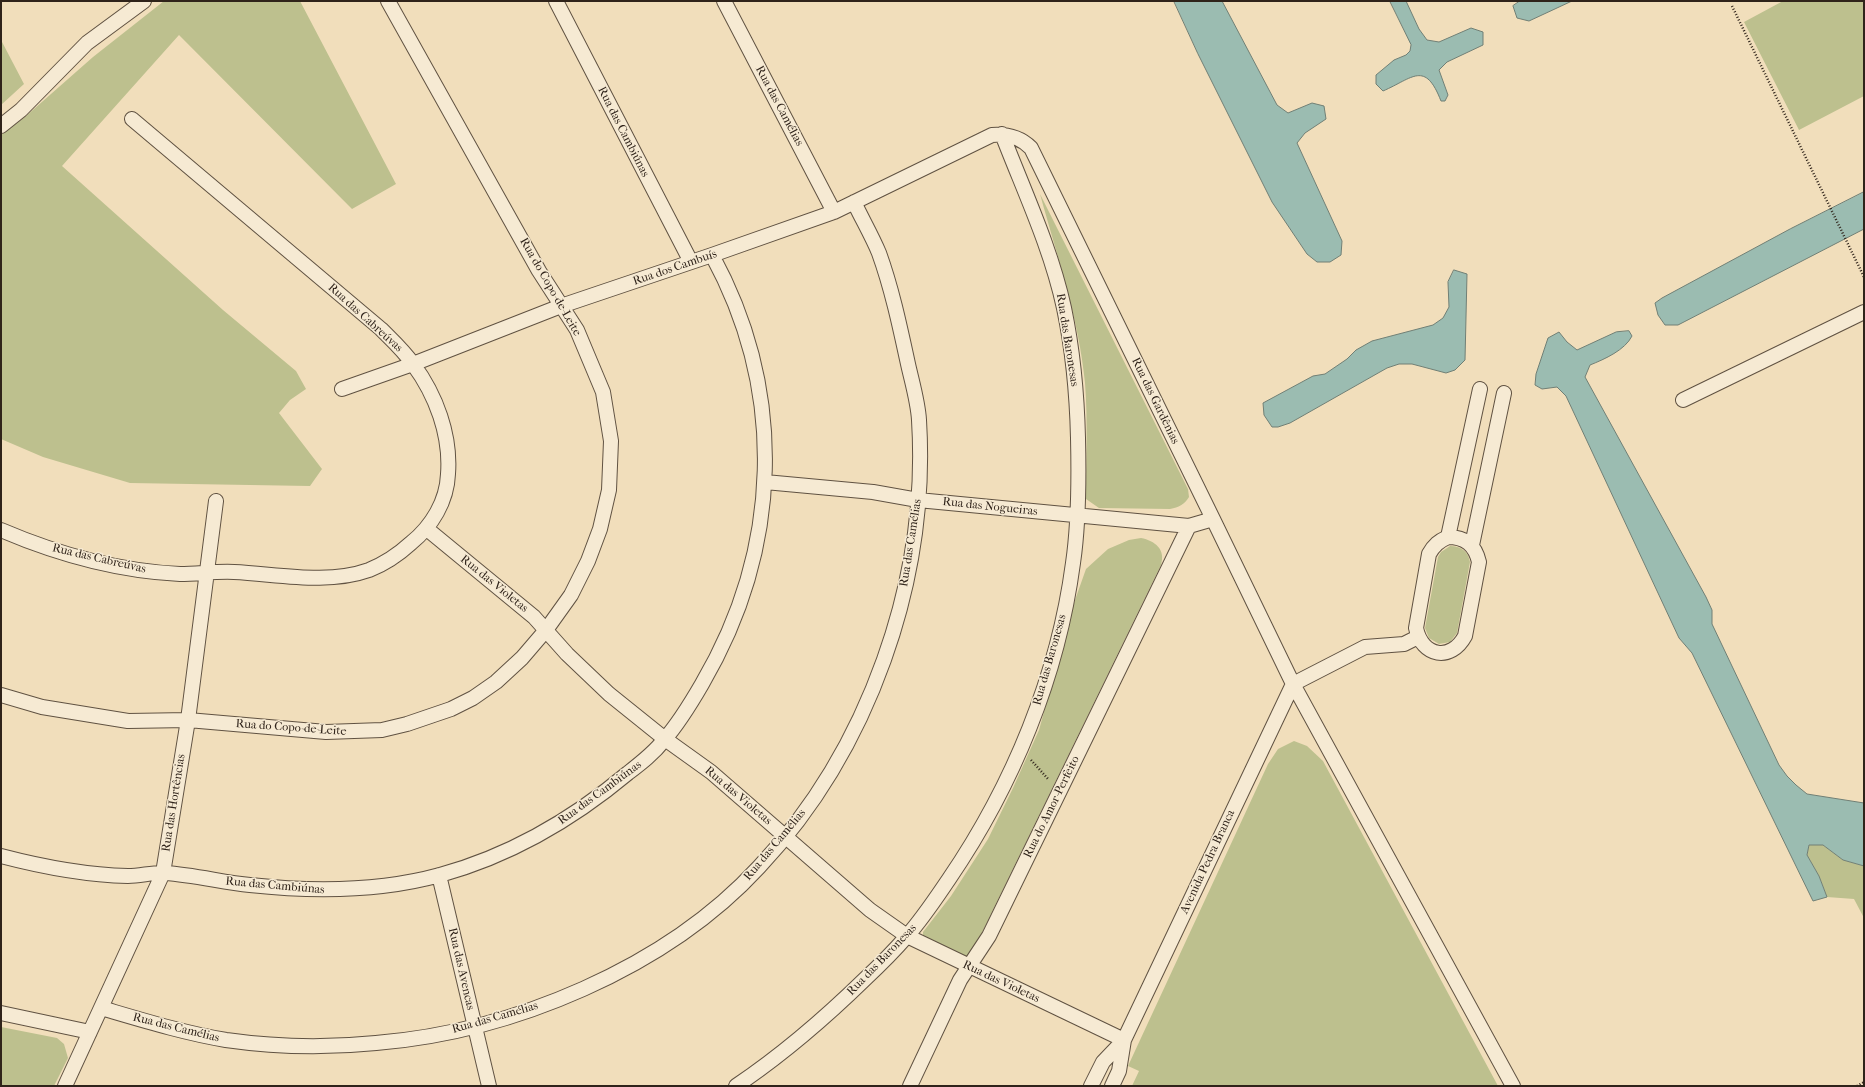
<!DOCTYPE html>
<html>
<head>
<meta charset="utf-8">
<style>
  body { margin:0 }
  #map { position:relative; width:1865px; height:1087px; overflow:hidden; background:#f1debb; font-family:"IM FELL French Canon",serif }
  canvas { display:block }
  .frame { position:absolute; inset:0; border:2px solid #2f231a; pointer-events:none }
</style>
</head>
<body>
<div id="map">
<canvas width="1865" height="1087"></canvas>
<div class="frame"></div>
</div>
<script>
const c = document.querySelector('canvas').getContext('2d');
c.lineJoin = 'round';
function fill(path, color) { c.fillStyle = color; c.fill(path, 'evenodd'); }
function strokePath(path, color, width, dash) { c.strokeStyle = color; c.lineWidth = width; c.lineCap = dash ? 'butt' : 'round'; c.setLineDash(dash || []); c.stroke(path); }
function label(font, color, halo, rows, align = 'center') {
  c.font = font + ' "IM FELL French Canon",serif'; c.lineWidth = 3; c.setLineDash([]); c.textBaseline = 'middle'; c.strokeStyle = halo; c.fillStyle = color; for (const [text, x, y, turn = 0] of rows) {
    c.save(); c.translate(x, y); c.rotate((+turn || 0) * Math.PI / 180); c.textAlign = isNaN(turn) ? turn : align; if (halo) c.strokeText(text, 0, 0); c.fillText(text, 0, 0); c.restore();
  }
}
fill(new Path2D(`
  M 164,1 L 300,1 L 396,184 L 352,209 L 179,35 L 62,166 L 223,310 L 296,371 L 306,389 L 290,400 L 279,413 L 322,469 L 310,486 L 130,483 L 43,457 L 1,439 L 1,135 L 26,116 L 93,57 Z
  M 1783,1 L 1864,1 L 1864,96 L 1799,130 L 1744,22 Z
  M 1,40 L 24,84 L 1,105 Z
  M 1040,194 L 1188,489 L 1189,497 C 1184,505 1179,507 1170,509 L 1099,508 L 1086,499 C 1086,461 1088,422 1085,383 C 1079,319 1057,256 1040,194 Z
  M 1141,538 C 1155,541 1166,549 1161,565 L 971,955 L 966,959 L 923,937 L 923,932 L 951,896 L 988,839 L 1013,788 L 1039,730 L 1075,600 L 1086,569 L 1108,549 L 1129,540 Z
  M 1450,546 C 1461,546 1468,551 1470,562 L 1457,633 L 1450,642 L 1439,644 L 1429,638 L 1425,628 L 1438,557 L 1441,552 Z
  M 1294,741 L 1307,746 L 1323,761 L 1498,1086 L 1132,1086 L 1139,1071 L 1128,1066 L 1268,764 L 1278,749 Z
  M 1809,844 L 1823,845 L 1843,860 L 1864,866 L 1864,918 L 1854,899 L 1827,897 L 1819,876 L 1807,855 Z
  M 1,1027 L 57,1038 L 64,1044 L 68,1058 L 54,1086 L 1,1086 Z`), '#bdc08e');
const water = new Path2D(`
  M 1174,1 L 1222,1 L 1277,105 L 1288,113 L 1312,103 L 1324,106 L 1326,119 L 1305,133 L 1297,143 L 1342,241 L 1341,255 L 1330,262 L 1317,262 L 1307,254 L 1272,202 L 1198,54 Z
  M 1390,1 L 1406,1 L 1419,29 L 1427,40 L 1439,42 L 1471,28 L 1483,32 L 1483,45 L 1447,62 L 1439,70 L 1448,95 L 1445,101 L 1441,101 C 1425,60 1413,78 1383,91 L 1376,84 L 1376,75 L 1394,60 L 1406,55 L 1410,51 L 1411,45 Z
  M 1520,1 L 1572,1 L 1529,21 L 1517,18 L 1513,6 Z
  M 1864,192 L 1864,229 L 1678,325 L 1665,325 L 1658,315 L 1655,303 L 1662,298 L 1790,229 Z
  M 1454,270 L 1467,274 L 1465,360 L 1455,370 L 1446,373 L 1412,364 L 1399,364 L 1387,368 L 1290,423 L 1278,427 L 1272,427 L 1264,415 L 1263,403 L 1313,376 L 1325,374 L 1347,359 L 1356,350 L 1372,341 L 1433,325 L 1443,318 L 1449,307 L 1448,282 Z
  M 1629,331 L 1632,336 C 1625,350 1605,359 1590,365 L 1585,377 L 1706,597 L 1712,610 L 1712,624 L 1779,765 L 1787,776 L 1796,785 L 1807,794 L 1864,803 L 1864,866 L 1843,860 L 1823,845 L 1809,845 L 1807,855 L 1819,876 L 1827,897 L 1813,901 L 1692,653 L 1679,638 L 1566,396 L 1557,387 L 1542,389 L 1535,385 L 1536,374 L 1548,338 L 1559,332 L 1567,342 L 1577,350 L 1616,332 Z`);
fill(water, '#9bbcb1');
strokePath(water, '#707f75', 1);
const minor = new Path2D(`
  M 556,1 L 691,262
  M 724,1 L 834,212
  M 1,126 L 21,110 L 87,43 L 144,1
  M 342,389 L 413,364 L 561,306 L 712,255 L 834,212 L 992,135 C 1007,134 1021,138 1031,148 L 1213,519 L 1293,684 L 1513,1086
  M 1683,400 L 1864,312
  M 765,482 L 873,492 L 918,500 L 1189,526 L 1213,519
  M 427,529 L 534,617 L 567,654 L 609,694 L 665,739 L 711,772 L 870,910 L 907,936 L 1124,1040
  M 1,530 C 57,554 119,571 180,574 C 198,574 216,571 234,572 C 278,574 327,585 369,570 C 384,564 399,554 411,543 C 432,526 447,501 448,474 C 451,435 436,395 413,364 C 404,351 392,340 381,329 L 132,119
  M 1448,537 C 1465,537 1475,545 1479,562 L 1465,636 C 1451,662 1422,657 1416,628 L 1429,554 C 1434,545 1439,541 1448,537 Z
  M 1448,537 L 1480,389
  M 1472,545 L 1504,393
  M 1293,684 L 1365,647 L 1404,644 L 1418,637
  M 1,695 L 42,707 L 128,721 L 188,720 L 326,732 L 382,730 L 407,724 L 451,709 L 473,698 L 496,682 L 522,658 L 546,630 L 571,595 L 588,561 L 600,529 L 609,490 L 611,441 L 603,392 L 577,330 L 539,271 L 388,1
  M 1,856 C 43,867 85,875 128,876 C 141,876 153,872 165,873 C 194,875 222,882 250,885 C 314,892 378,892 440,875 C 509,856 573,819 628,773 C 641,763 654,753 664,740 C 679,723 691,703 702,684 C 781,549 787,393 712,255
  M 439,875 L 489,1086
  M 101,1008 C 142,1020 184,1033 226,1040 C 275,1047 327,1048 376,1043 C 512,1032 666,968 759,867 C 869,750 929,580 919,420 C 918,402 912,382 908,364 C 900,327 892,289 879,253 C 872,236 862,219 854,202
  M 1,1013 L 90,1032
  M 65,1086 L 163,873 L 188,720 L 216,501
  M 736,1086 C 782,1055 825,1018 865,979 C 880,965 894,951 907,936 C 923,918 936,898 949,879 C 1013,785 1058,676 1073,563 C 1079,522 1079,479 1078,438 C 1077,395 1073,351 1064,308 C 1051,248 1024,191 1002,134
  M 910,1086 L 960,980 L 989,936 L 1189,526
  M 1091,1086 L 1103,1062 L 1124,1040 L 1293,684
  M 1112,1086 L 1119,1071 L 1124,1040`);
strokePath(minor, '#605242', 16);
strokePath(new Path2D(`
  M 1732,6 L 1864,277
  M 1031,760 L 1049,780
  M 1857,1086 L 1864,1082`), '#2f231a', 2.5, [1, 2]);
strokePath(minor, '#f6ead3', 14);
label('12px', '#2f231a', '#f6ead3', [
  ["Rua das Camélias",779,106,62],
  ["Rua das Cambiúnas",623,132,63],
  ["Rua dos Cambuís",675,268,-19],
  ["Rua do Copo-de-Leite",550,287,60],
  ["Rua das Cabreúvas",365,318,42],
  ["Rua das Baronesas",1067,340,81],
  ["Rua das Gardênias",1155,401,64],
  ["Rua das Nogueiras",990,507,6],
  ["Rua das Camélias",911,543,-81],
  ["Rua das Cabreúvas",99,559,13],
  ["Rua das Violetas",494,584,39],
  ["Rua das Baronesas",1050,660,-74],
  ["Rua do Copo-de-Leite",291,728,4],
  ["Rua das Cambiúnas",600,793,-36],
  ["Rua das Violetas",738,796,40],
  ["Rua das Hortências",174,803,-81],
  ["Rua do Amor-Perfeito",1052,807,-64],
  ["Rua das Camélias",775,845,-50],
  ["Avenida Pedra Branca",1208,862,-65],
  ["Rua das Cambiúnas",275,886,5],
  ["Rua das Baronesas",882,960,-46],
  ["Rua das Avencas",461,969,77],
  ["Rua das Violetas",1001,982,25],
  ["Rua das Camélias",495,1018,-16],
  ["Rua das Camélias",176,1028,14]
]);
</script>
</body>
</html>
